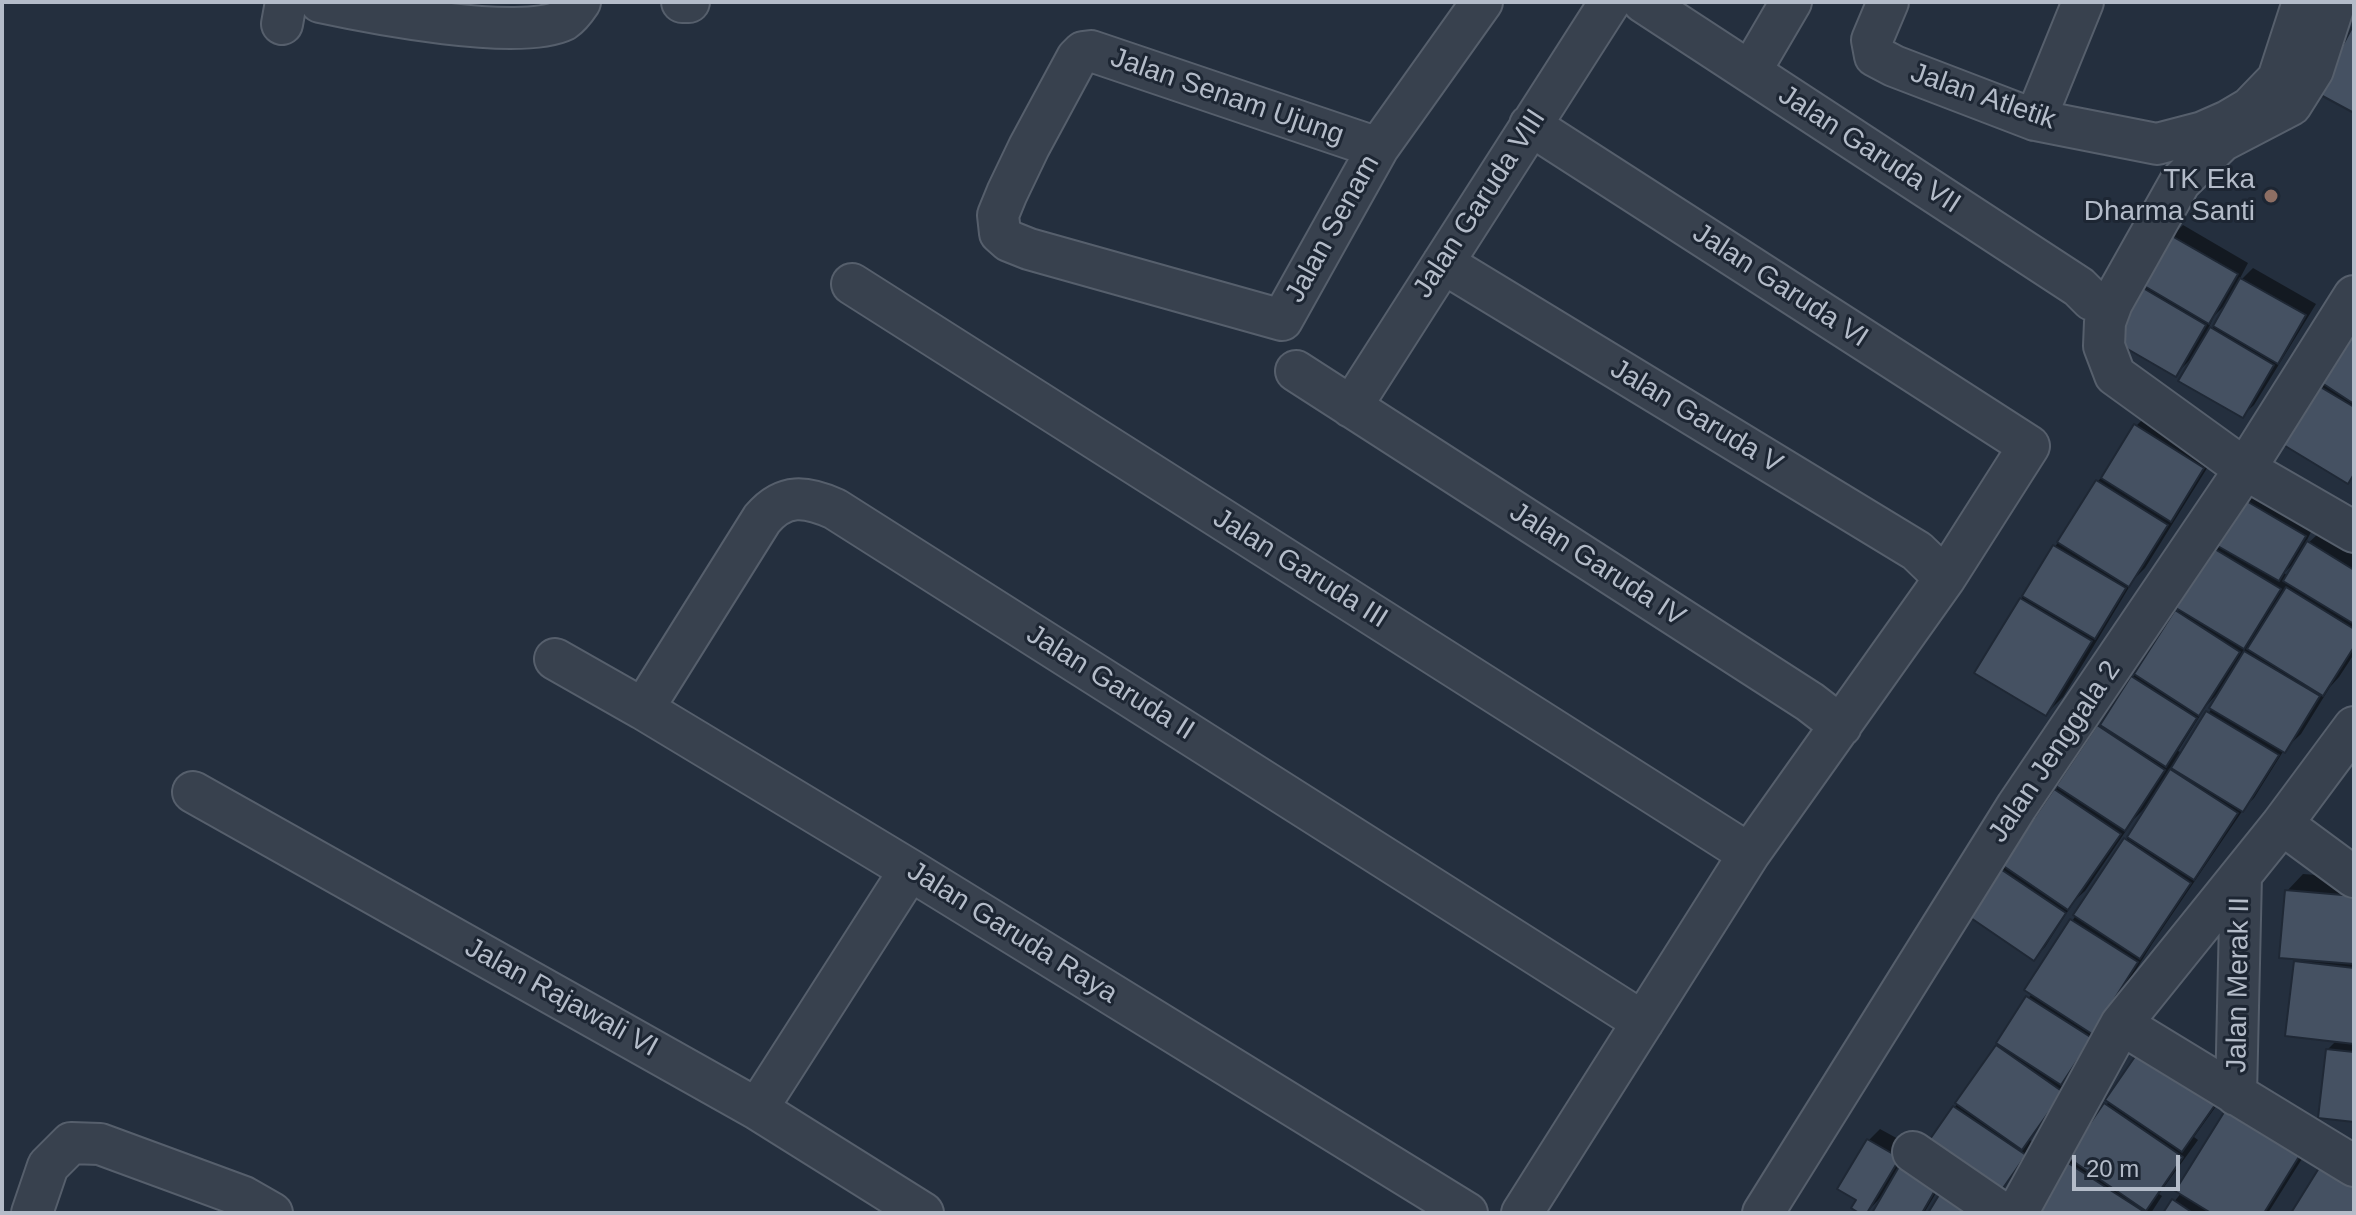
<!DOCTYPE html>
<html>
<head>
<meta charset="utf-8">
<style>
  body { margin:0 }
  #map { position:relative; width:2356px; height:1215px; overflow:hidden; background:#242f3e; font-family:Helvetica,sans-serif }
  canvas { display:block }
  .frame { position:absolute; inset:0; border:4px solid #b4bcc9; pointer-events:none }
  .scale { position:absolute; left:2072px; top:1155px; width:108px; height:36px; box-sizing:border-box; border:4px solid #b4bcc9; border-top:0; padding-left:10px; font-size:24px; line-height:28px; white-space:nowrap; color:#b4bcc9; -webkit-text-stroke:6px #1d2633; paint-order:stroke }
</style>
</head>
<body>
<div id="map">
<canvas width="2356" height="1215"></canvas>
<div class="frame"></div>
<div class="scale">20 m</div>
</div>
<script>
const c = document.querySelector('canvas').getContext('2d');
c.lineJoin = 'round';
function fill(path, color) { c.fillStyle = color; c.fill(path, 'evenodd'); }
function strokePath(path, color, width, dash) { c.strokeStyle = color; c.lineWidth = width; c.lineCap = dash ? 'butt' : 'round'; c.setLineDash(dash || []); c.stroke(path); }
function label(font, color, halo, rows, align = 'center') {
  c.font = font + ' Helvetica,sans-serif'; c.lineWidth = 6; c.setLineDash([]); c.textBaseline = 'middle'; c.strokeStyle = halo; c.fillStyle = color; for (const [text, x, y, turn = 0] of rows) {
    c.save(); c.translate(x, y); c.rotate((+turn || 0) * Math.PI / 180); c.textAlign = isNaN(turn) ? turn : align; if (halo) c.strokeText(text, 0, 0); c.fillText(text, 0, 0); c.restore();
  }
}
fill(new Path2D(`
  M 2183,225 L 2248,263 L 2237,284 L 2253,268 L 2316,304 L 2254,405 L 2242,416 L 2193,357 L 2175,375 L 2145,289 L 2172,236 ZM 2226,304 L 2217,323 L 2205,336 L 2214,316 Z
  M 2354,325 L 2354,475 L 2348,481 L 2280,441 Z
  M 2147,415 L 2214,457 L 2145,568 L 2134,579 L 2063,697 L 2046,714 L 2021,599 L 2098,481 L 2107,472 L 2136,426 Z
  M 2255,490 L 2315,524 L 2303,548 L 2320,532 L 2354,552 L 2354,654 L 2339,677 L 2330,687 L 2301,734 L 2284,750 L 2254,798 L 2245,807 L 2152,944 L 2101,1026 L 2067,1076 L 2073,1081 L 2030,1140 L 2035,1144 L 2011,1178 L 2000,1189 L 1931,1141 L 2000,1043 L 2032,993 L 2027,989 L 2146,810 L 2145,808 L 2134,819 L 2085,891 L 2075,900 L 2045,947 L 2034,958 L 2001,870 L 2180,608 L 2244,501 ZM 2294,563 L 2288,576 L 2284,573 ZM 2219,692 L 2212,708 L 2182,753 L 2178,751 L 2206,706 Z
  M 2303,874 L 2354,878 L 2354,1120 L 2327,1050 L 2337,1040 L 2296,962 L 2300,958 L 2287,891 Z
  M 2237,1077 L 2194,1137 L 2198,1140 L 2159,1194 L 2162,1196 L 2151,1213 L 2036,1213 L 2072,1158 L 2069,1156 L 2110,1100 Z
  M 1880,1129 L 1951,1168 L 1924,1213 L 1874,1213 L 1881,1197 L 1866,1213 L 1863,1213 L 1858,1199 L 1840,1188 L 1869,1140 Z
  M 2320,1130 L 2268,1213 L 2165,1213 L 2182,1192 Z`), '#0007');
const building = new Path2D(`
  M 2354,24 L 2354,113 L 2317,93 Z
  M 2170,235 L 2238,274 L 2209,324 L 2141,284 Z
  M 2240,278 L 2306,315 L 2278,364 L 2213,326 Z
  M 2143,288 L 2206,325 L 2176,377 L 2112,340 Z
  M 2354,325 L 2354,404 L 2316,379 Z
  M 2210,327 L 2274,365 L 2243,418 L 2178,381 Z
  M 2312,382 L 2354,407 L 2354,474 L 2348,484 L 2277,441 Z
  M 2134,424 L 2204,468 L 2171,522 L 2101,478 Z
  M 2096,480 L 2168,525 L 2129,587 L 2057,542 Z
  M 2243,499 L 2306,536 L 2279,581 L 2216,545 Z
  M 2307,541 L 2354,570 L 2354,624 L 2283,581 Z
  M 2053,545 L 2126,588 L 2095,639 L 2022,596 Z
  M 2213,548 L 2281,589 L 2244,649 L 2176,608 Z
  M 2286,587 L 2354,629 L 2354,647 L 2323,696 L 2247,649 Z
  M 2020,598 L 2092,641 L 2046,716 L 1974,673 Z
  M 2175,610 L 2240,652 L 2199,716 L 2134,674 Z
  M 2244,651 L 2320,696 L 2285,753 L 2209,708 Z
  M 2131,676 L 2197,718 L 2166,767 L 2100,725 Z
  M 2206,711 L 2279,755 L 2243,812 L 2171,768 Z
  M 2097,725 L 2165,770 L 2125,831 L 2056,786 Z
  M 2170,769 L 2238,813 L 2194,880 L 2127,837 Z
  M 2054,789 L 2121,834 L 2068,910 L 2002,865 Z
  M 2124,838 L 2191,883 L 2140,959 L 2073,915 Z
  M 1999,868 L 2066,913 L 2034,961 L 1968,916 Z
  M 2285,890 L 2354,896 L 2354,964 L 2279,958 Z
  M 2070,919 L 2138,962 L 2092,1034 L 2024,990 Z
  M 2294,961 L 2354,968 L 2354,1044 L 2285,1036 Z
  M 2026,996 L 2092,1038 L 2061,1085 L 1996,1043 Z
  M 2145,1042 L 2222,1095 L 2182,1152 L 2105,1100 Z
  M 1996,1045 L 2063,1092 L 2022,1150 L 1955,1103 Z
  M 2326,1049 L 2354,1052 L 2354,1122 L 2318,1118 Z
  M 2231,1101 L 2305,1147 L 2264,1213 L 2211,1213 L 2175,1191 Z
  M 2104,1103 L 2183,1157 L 2146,1211 L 2067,1157 Z
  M 1953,1106 L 2026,1155 L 2001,1191 L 1928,1142 Z
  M 1867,1139 L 1900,1158 L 1867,1213 L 1859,1213 L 1851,1208 L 1856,1200 L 1837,1189 Z
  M 1904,1158 L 1941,1180 L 1922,1213 L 1872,1213 Z
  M 2324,1160 L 2354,1178 L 2354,1213 L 2291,1213 Z
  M 2065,1161 L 2146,1213 L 2032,1213 Z
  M 1942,1190 L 1978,1213 L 1928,1213 Z
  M 2172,1199 L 2193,1213 L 2163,1213 Z`);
fill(building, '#455162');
strokePath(building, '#1f2835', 2);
const minor = new Path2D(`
  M 320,2 C 371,13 520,42 564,20 C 570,16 576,8 580,2
  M 682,2 L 689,2
  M 1643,2 L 2079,287 L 2092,300
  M 1888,2 L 1872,40 L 1875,56 L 1894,66 L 2035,120 L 2157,144 L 2203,132 L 2228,121 L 2250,108 L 2278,79 L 2303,2
  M 2335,2 L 2313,70 L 2291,105 L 2222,141 L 2180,182 L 2112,303 L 2105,322 L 2104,346 L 2115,375 L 2245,469 L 2354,532
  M 282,24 L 286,2
  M 1750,72 L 1791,2
  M 2035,120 L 2083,2
  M 1378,148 L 1091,51 L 1083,52 L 1077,58 L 1029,147 L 1007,193 L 998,215 L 1000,233 L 1009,241 L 1029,249 L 1282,320 L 1378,148 L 1482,2
  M 1443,263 L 1917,551 L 1945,578
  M 852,284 L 1749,854
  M 1296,371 L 1810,702 L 1841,726
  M 1351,407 L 1610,2
  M 555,659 L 643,709 L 910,870 L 1467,1213
  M 643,709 L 762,519 C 784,493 806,496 835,509 L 1643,1022
  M 193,792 L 757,1109 L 923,1213
  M 2282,824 L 2354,877
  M 2121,1024 L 2354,1166
  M 2236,1095 L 2241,875
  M 757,1109 L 910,870
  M 1913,1152 L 2002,1213
  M 32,1213 L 48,1166 L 71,1143 L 100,1144 L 244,1197 L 272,1213
  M 1522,1213 L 1749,854 L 1945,578 L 2029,446 L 1530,125
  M 1763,1213 L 2017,806 L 2245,469 L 2354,296
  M 2017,1213 L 2121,1024 L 2282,824 L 2354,727`);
strokePath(minor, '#565f6c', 44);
strokePath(minor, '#38414e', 40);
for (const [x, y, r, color] of [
  [2271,196,8,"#8d6e63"]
]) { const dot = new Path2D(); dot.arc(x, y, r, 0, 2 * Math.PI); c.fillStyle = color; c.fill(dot); strokePath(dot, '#1d2633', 3); }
label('28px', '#b4bcc9', '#1d2633', [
  ["Jalan Senam Ujung",1227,97,19],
  ["Jalan Atletik",1983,97,19],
  ["Jalan Garuda VII",1869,150,33],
  ["Jalan Garuda VIII",1480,204,-57],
  ["Jalan Senam",1333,229,-61],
  ["Jalan Garuda VI",1780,286,33],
  ["Jalan Garuda V",1696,417,31],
  ["Jalan Garuda IV",1597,565,33],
  ["Jalan Garuda III",1300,569,32],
  ["Jalan Garuda II",1110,683,32],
  ["Jalan Jenggala 2",2055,752,-56],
  ["Jalan Garuda Raya",1012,933,32],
  ["Jalan Merak II",2239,985,-89],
  ["Jalan Rajawali VI",561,998,29]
]);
label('28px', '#b4bcc9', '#1d2633', [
  ["TK Eka",2255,180],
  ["Dharma Santi",2255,212]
], 'right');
</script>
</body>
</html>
